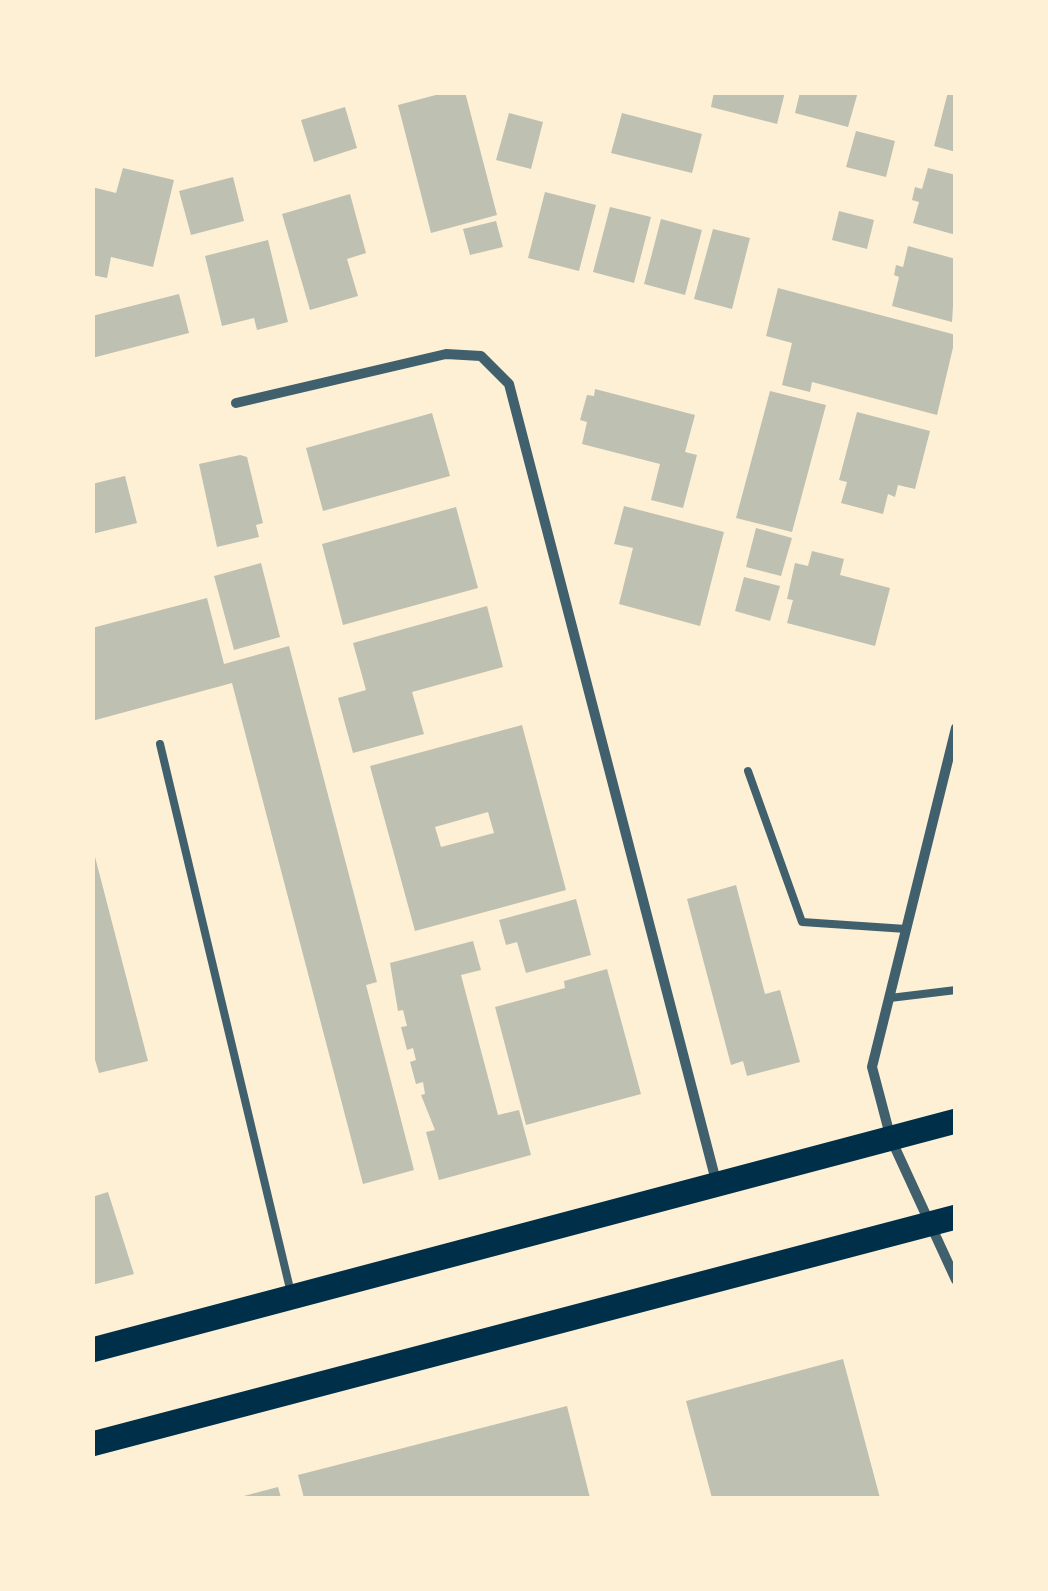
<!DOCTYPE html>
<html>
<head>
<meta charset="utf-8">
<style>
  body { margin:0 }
  #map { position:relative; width:1048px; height:1591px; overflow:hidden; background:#fdf0d5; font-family:"DM Sans",sans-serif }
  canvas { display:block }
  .frame { position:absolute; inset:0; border:95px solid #fdf0d5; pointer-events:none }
</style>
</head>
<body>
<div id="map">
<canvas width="1048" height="1591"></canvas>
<div class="frame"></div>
</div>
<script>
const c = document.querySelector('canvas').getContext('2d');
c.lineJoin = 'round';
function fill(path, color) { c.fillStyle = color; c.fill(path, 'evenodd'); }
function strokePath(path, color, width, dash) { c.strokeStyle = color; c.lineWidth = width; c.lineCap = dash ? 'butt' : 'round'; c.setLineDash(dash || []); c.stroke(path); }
fill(new Path2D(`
  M 447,92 L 465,92 L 497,215 L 431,233 L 398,105 Z
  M 714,92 L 785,92 L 777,124 L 711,107 Z
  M 800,92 L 858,92 L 848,127 L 795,113 Z
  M 948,92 L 956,92 L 956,152 L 934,146 Z
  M 345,107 L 357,148 L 314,162 L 301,120 Z
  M 509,113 L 543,122 L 531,169 L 496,160 Z
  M 622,113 L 702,134 L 692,173 L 611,153 Z
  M 856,131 L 895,141 L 886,177 L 846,167 Z
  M 123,168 L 174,180 L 153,267 L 111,257 L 107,278 L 92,275 L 92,187 L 116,193 Z
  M 928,168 L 956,175 L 956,235 L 913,223 L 919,202 L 912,200 L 915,187 L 922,189 Z
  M 233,177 L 244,221 L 191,235 L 179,191 Z
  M 545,192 L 596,205 L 579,271 L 528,258 Z
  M 350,194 L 366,253 L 347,259 L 358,296 L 310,310 L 282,214 Z
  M 610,207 L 651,217 L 634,283 L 593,272 Z
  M 839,211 L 874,220 L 867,249 L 832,240 Z
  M 661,219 L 702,230 L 685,295 L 644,284 Z
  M 496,221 L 503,247 L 470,255 L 463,229 Z
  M 713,229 L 750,238 L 732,309 L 694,299 Z
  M 268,240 L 288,322 L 257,330 L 254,318 L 222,326 L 205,256 Z
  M 908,246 L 956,259 L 952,322 L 892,306 L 899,277 L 894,275 L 896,265 L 903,267 Z
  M 778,288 L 956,335 L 937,415 L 812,382 L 810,392 L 782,385 L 792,343 L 766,336 Z
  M 179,294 L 189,333 L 92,358 L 92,316 Z
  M 595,389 L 695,415 L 685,452 L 697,455 L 683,508 L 651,500 L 660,464 L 582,444 L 587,422 L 580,420 L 587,395 L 594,396 Z
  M 770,391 L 826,405 L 792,532 L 736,518 Z
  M 857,412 L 930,431 L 915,489 L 898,485 L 895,497 L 888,494 L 883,514 L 841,503 L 847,482 L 839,480 Z
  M 432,413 L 450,476 L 323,511 L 306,448 Z
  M 240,455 L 247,457 L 263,523 L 256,525 L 259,537 L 217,547 L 199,464 Z
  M 125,476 L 137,523 L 92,534 L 92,484 Z
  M 624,506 L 724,532 L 700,626 L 619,604 L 633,548 L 614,544 Z
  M 456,507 L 478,588 L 343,625 L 322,544 Z
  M 756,528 L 792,538 L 781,576 L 746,567 Z
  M 812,551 L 844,559 L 840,575 L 890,588 L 875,646 L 787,623 L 793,600 L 787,599 L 795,563 L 808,566 Z
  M 261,563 L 280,637 L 234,650 L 214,576 Z
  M 744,577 L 780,586 L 770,621 L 735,611 Z
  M 207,598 L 224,664 L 289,646 L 377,982 L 366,985 L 414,1170 L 363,1184 L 232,683 L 92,721 L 92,628 Z
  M 487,606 L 503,667 L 412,692 L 424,734 L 353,753 L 338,698 L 366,690 L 353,643 Z
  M 522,725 L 566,890 L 415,931 L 370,766 ZM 488,812 L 494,833 L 441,847 L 435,827 Z
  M 94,853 L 148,1061 L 99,1073 L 92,1050 Z
  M 736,885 L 765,994 L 780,990 L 800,1062 L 747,1076 L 743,1061 L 731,1065 L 687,899 Z
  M 576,899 L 591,955 L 526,973 L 517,942 L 506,945 L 499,920 Z
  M 473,941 L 481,970 L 461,975 L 498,1115 L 519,1110 L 531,1155 L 439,1180 L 426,1132 L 435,1130 L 421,1095 L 425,1094 L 423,1082 L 416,1084 L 410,1062 L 416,1060 L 413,1048 L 407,1050 L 401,1027 L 407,1026 L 403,1010 L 398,1011 L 390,963 Z
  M 607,969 L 641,1094 L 526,1125 L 495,1007 L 565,988 L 564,981 Z
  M 108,1192 L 134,1274 L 92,1285 L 92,1197 Z
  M 843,1359 L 880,1498 L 712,1498 L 686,1401 Z
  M 567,1406 L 590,1498 L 304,1498 L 298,1475 Z
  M 278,1487 L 281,1498 L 240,1498 L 240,1497 Z`), '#bec0b2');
strokePath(new Path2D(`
  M 160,744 L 291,1293
  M 748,771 L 802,922 L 906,929
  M 890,998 L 956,990`), '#3f606c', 8);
strokePath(new Path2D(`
  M 236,403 L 446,354 L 481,356 L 509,384 L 716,1181
  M 956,728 L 872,1067 L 891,1139 L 956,1280`), '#3f606c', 10);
strokePath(new Path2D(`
  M 92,1350 L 956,1121
  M 92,1444 L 956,1217`), '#003049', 25);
</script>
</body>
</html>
